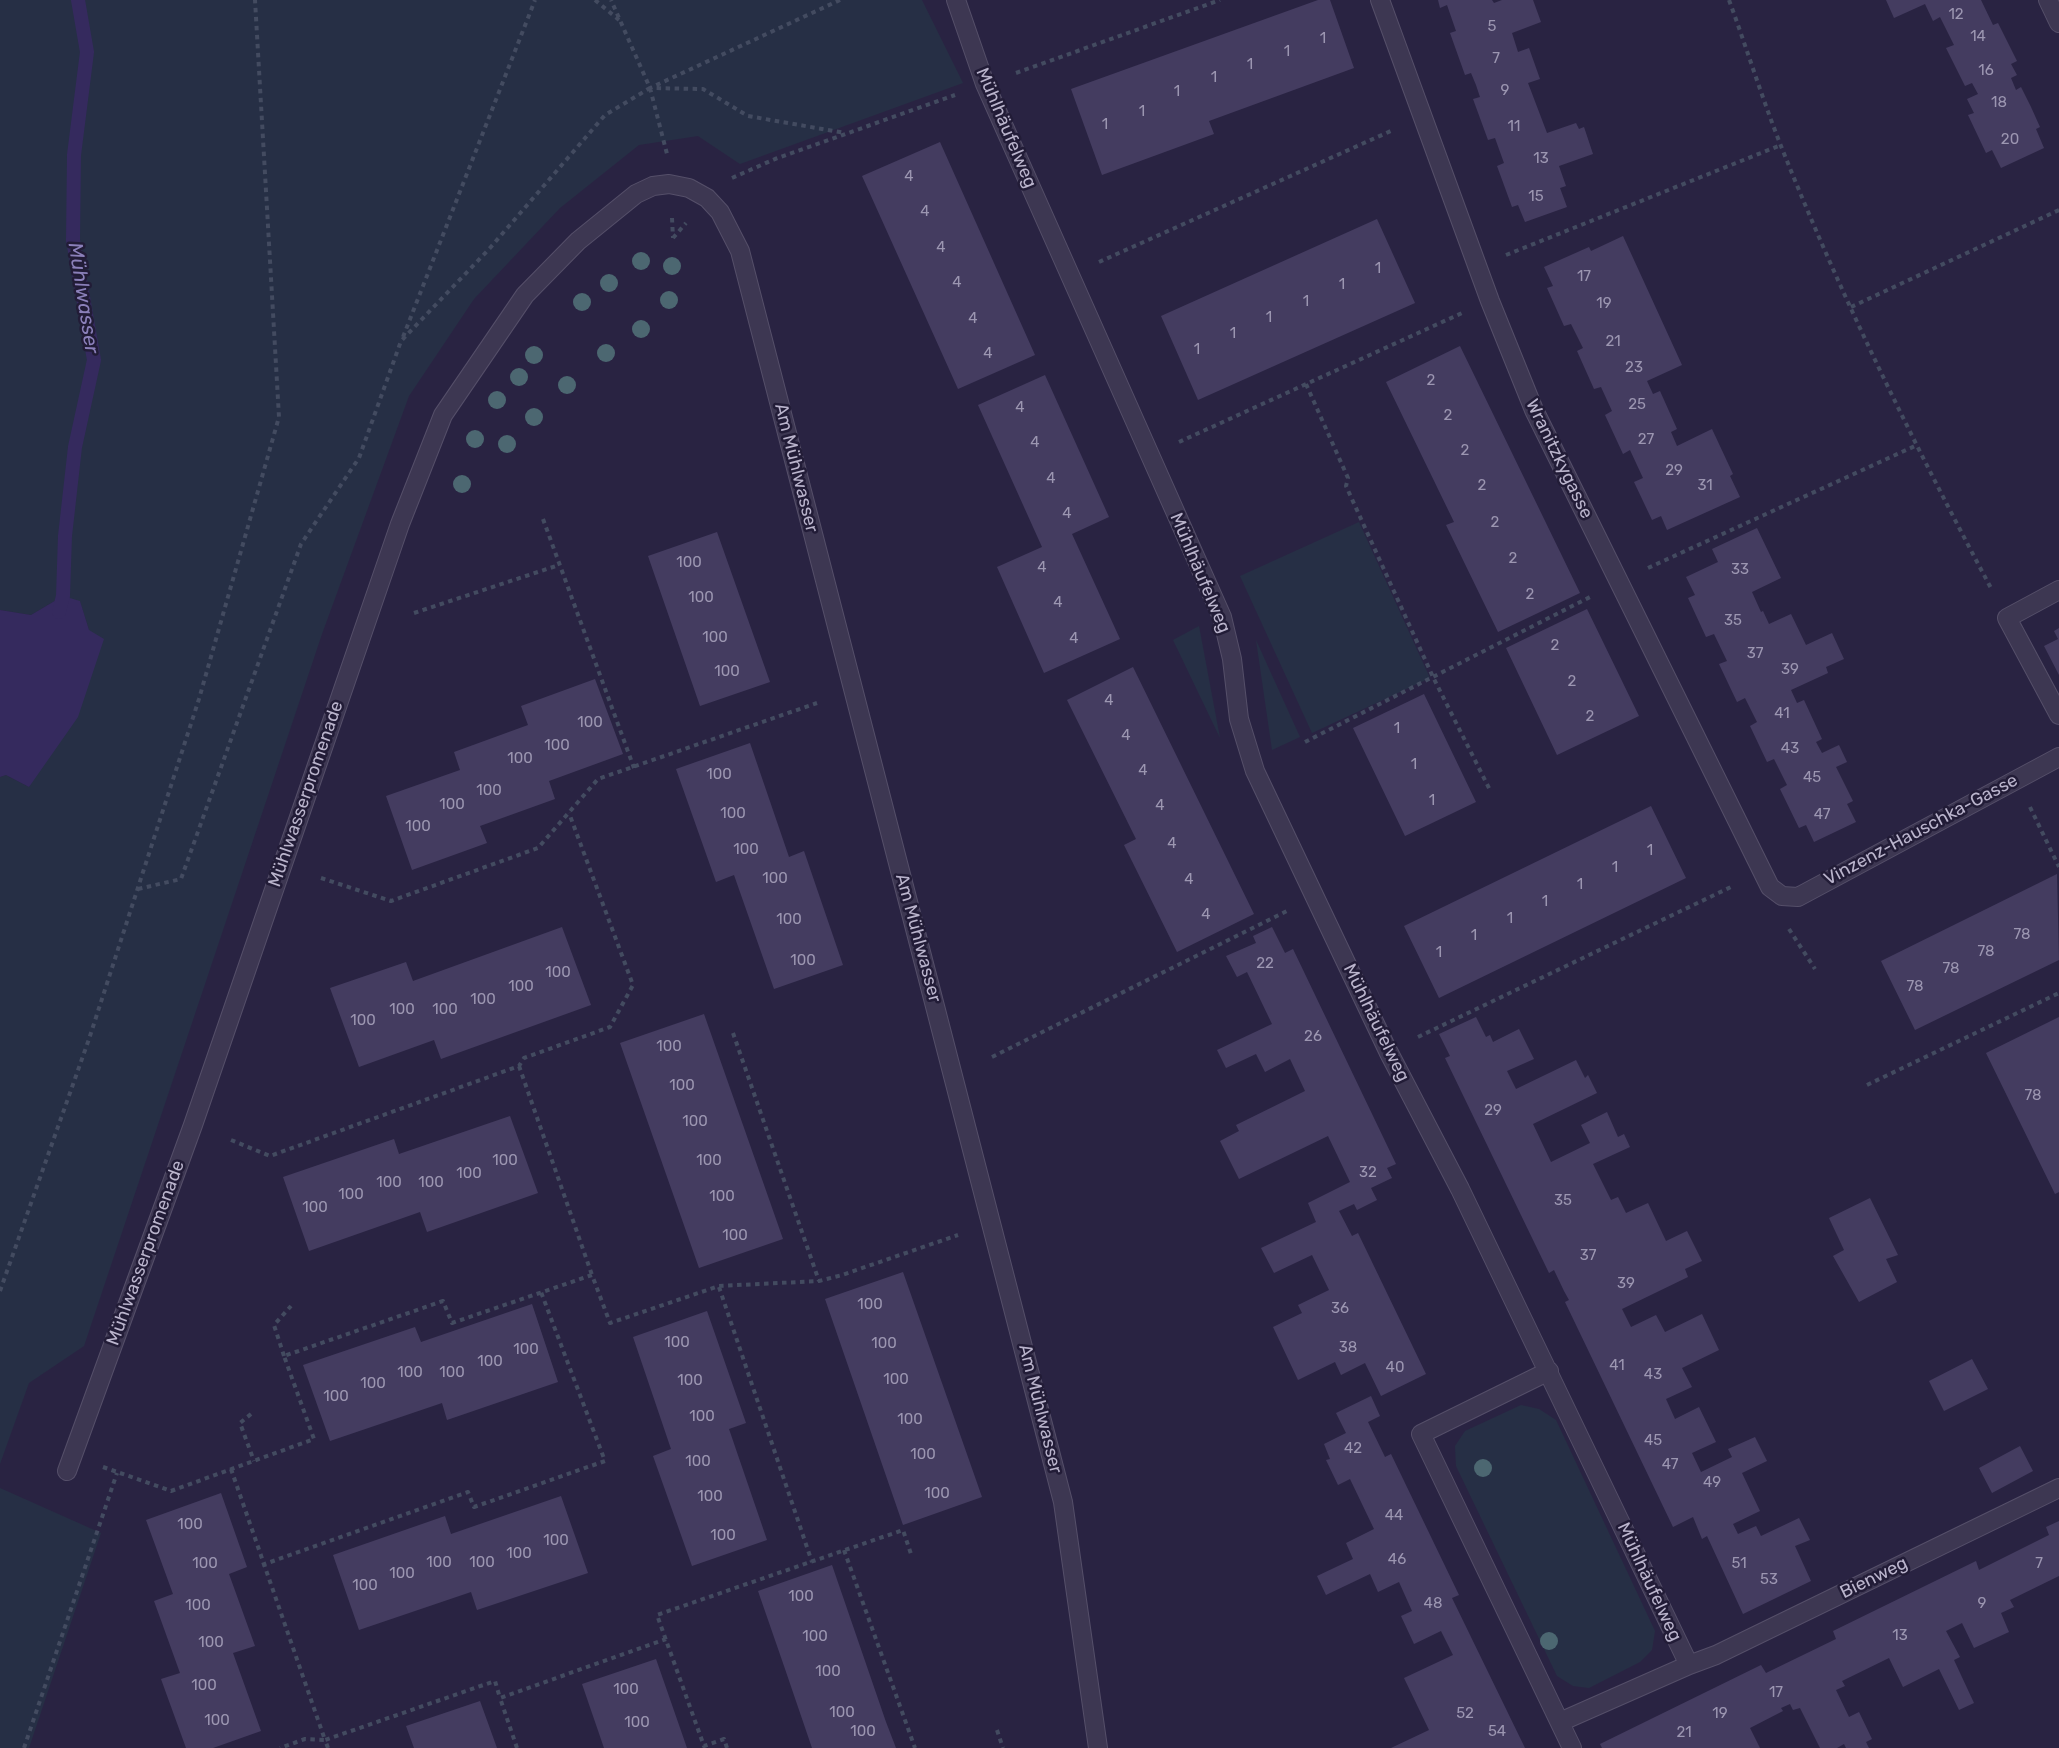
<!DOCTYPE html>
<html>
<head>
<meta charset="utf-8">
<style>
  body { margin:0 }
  canvas { display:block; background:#292342 }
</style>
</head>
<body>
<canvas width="2059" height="1748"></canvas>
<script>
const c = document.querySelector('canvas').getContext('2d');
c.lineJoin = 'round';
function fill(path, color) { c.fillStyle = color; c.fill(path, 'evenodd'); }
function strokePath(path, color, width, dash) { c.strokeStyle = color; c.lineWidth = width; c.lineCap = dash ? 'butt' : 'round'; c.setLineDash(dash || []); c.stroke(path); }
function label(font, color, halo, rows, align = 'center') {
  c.font = font + ' Rubik,sans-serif'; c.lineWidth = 5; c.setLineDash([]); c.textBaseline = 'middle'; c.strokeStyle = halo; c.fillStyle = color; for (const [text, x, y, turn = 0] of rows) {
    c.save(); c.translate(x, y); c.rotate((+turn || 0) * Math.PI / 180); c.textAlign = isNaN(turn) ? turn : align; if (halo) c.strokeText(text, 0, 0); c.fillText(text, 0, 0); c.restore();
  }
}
fill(new Path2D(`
  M 0,0 L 922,0 L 963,83 L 740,164 L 698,136 L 639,145 L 560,208 L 474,299 L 409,396 L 322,634 L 84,1346 L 29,1383 L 0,1464 L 0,777 L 6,775 L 29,787 L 89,630 L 80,602 L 63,596 L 31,615 L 0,610 Z
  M 1359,522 L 1430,678 L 1312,733 L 1240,576 Z
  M 1199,626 L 1220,738 L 1173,640 Z
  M 1256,640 L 1300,737 L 1272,750 Z
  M 1521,1405 L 1539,1409 L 1556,1420 L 1655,1631 L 1652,1650 L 1640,1662 L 1589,1688 L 1573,1686 L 1557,1676 L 1456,1466 L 1455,1446 L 1465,1431 Z
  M 0,1488 L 101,1533 L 29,1748 L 0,1748 Z`), '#262f45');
fill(new Path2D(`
  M 63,596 L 80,601 L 89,630 L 104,639 L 78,717 L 29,787 L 6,775 L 0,777 L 0,610 L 31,615 Z`), '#352a5e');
strokePath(new Path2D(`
  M 59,612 L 63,596 L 65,536 L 75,447 L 94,360 L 73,240 L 74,155 L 87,52 L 78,0`), '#352a5e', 14);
fill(new Path2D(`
  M 1318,0 L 1330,0 L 1354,68 L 1209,121 L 1214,134 L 1102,175 L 1071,89 Z
  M 1438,0 L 1492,0 L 1494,3 L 1502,0 L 1533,0 L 1541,22 L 1512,33 L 1518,52 L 1529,48 L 1540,79 L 1528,83 L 1547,133 L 1576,123 L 1579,129 L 1584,127 L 1593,154 L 1559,166 L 1566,186 L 1560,188 L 1567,207 L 1525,222 L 1518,205 L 1512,207 L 1497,166 L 1504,163 L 1495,138 L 1488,140 L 1473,99 L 1480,97 L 1476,85 L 1471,73 L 1465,75 L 1450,33 L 1456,31 L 1447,5 L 1440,8 Z
  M 1886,0 L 1981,0 L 1993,25 L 1998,23 L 2017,61 L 2011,64 L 2017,75 L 2011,78 L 2016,90 L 2021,87 L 2031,107 L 2040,127 L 2036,129 L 2044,148 L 2001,168 L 1992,150 L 1986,153 L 1968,115 L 1974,113 L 1967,99 L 1978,94 L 1972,83 L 1965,86 L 1946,48 L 1954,45 L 1940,17 L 1933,21 L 1925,4 L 1894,18 Z
  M 940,142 L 1035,355 L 958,389 L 862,176 Z
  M 1377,219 L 1415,303 L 1198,400 L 1161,316 Z
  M 1623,236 L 1682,365 L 1647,381 L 1653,394 L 1660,391 L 1677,429 L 1671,432 L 1677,446 L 1712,429 L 1733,474 L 1730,476 L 1740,497 L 1667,530 L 1661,516 L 1652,520 L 1634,482 L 1643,478 L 1630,450 L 1623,454 L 1605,415 L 1612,411 L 1601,387 L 1594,389 L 1577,351 L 1583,348 L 1571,324 L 1564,326 L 1547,288 L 1553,286 L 1544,267 L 1589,247 L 1591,251 Z
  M 1460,346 L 1580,593 L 1498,632 L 1446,525 L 1454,522 L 1386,382 Z
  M 1045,375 L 1109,517 L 1072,534 L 1120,639 L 1044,673 L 997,567 L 1042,547 L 978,405 Z
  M 1757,528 L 1781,578 L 1752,592 L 1761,612 L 1763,611 L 1769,624 L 1791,614 L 1806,645 L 1832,633 L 1844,659 L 1826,667 L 1828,673 L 1791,690 L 1797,703 L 1804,700 L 1822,739 L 1816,742 L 1822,753 L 1839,745 L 1847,762 L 1836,767 L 1853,801 L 1847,804 L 1856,822 L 1814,842 L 1806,825 L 1799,828 L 1780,789 L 1787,785 L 1774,759 L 1767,762 L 1750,726 L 1757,722 L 1745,698 L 1737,702 L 1719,664 L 1727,661 L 1714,634 L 1706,637 L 1688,598 L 1695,595 L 1686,577 L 1718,562 L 1712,549 Z
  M 717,532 L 770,682 L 700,706 L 648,556 Z
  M 1587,609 L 1639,716 L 1557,755 L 1506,648 Z
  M 2059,628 L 2059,675 L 2044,646 L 2058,639 L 2054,631 Z
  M 1133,667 L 1254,914 L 1177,952 L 1124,845 L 1136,839 L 1067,700 Z
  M 595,679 L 623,754 L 549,781 L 555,799 L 480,826 L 487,843 L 412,870 L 386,796 L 460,770 L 454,752 L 528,725 L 521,706 Z
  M 1424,694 L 1476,802 L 1405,836 L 1353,728 Z
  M 750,743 L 789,857 L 804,851 L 843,965 L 774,989 L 734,875 L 716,882 L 676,769 Z
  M 1651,806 L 1686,878 L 1439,998 L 1404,926 Z
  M 2057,874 L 2059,960 L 1915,1030 L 1881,961 Z
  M 562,927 L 591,1005 L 441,1059 L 434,1040 L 359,1067 L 330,988 L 406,962 L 413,981 Z
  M 1272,927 L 1285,953 L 1293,949 L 1396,1164 L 1387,1168 L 1392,1178 L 1371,1188 L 1377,1200 L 1357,1210 L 1354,1204 L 1339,1211 L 1352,1236 L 1358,1233 L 1426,1374 L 1381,1396 L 1365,1363 L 1341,1375 L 1335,1362 L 1298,1380 L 1273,1327 L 1302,1313 L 1298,1305 L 1329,1290 L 1312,1255 L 1274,1273 L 1261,1248 L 1316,1222 L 1308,1203 L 1350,1182 L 1328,1136 L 1239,1179 L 1220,1141 L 1239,1131 L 1236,1125 L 1305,1091 L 1290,1059 L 1265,1072 L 1256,1054 L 1226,1068 L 1217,1050 L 1272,1024 L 1247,972 L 1237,977 L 1226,956 L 1256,943 L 1253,936 Z
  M 704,1014 L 783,1239 L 699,1268 L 620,1043 Z
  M 1476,1017 L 1486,1037 L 1490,1035 L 1493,1042 L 1519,1029 L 1534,1059 L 1507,1071 L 1516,1089 L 1576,1060 L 1585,1078 L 1588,1075 L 1597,1093 L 1533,1124 L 1551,1162 L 1590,1143 L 1581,1125 L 1607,1112 L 1618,1137 L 1624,1134 L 1630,1147 L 1593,1164 L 1611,1200 L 1618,1197 L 1626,1213 L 1648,1203 L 1666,1241 L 1687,1231 L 1702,1261 L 1685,1269 L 1688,1277 L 1622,1309 L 1631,1327 L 1656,1315 L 1665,1332 L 1702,1314 L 1719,1350 L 1682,1368 L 1692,1387 L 1666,1399 L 1675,1419 L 1699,1407 L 1716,1442 L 1692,1453 L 1701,1472 L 1732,1457 L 1728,1449 L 1755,1437 L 1767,1461 L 1742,1473 L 1760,1511 L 1733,1524 L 1738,1534 L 1756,1526 L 1761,1536 L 1799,1518 L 1810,1540 L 1795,1546 L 1811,1581 L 1743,1614 L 1707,1536 L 1702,1539 L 1693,1517 L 1673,1527 L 1565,1302 L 1569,1300 L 1564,1291 L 1554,1270 L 1549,1273 L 1445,1058 L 1450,1056 L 1439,1034 Z
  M 2059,1017 L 2059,1192 L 2055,1194 L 1986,1053 Z
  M 510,1116 L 538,1193 L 427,1232 L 420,1212 L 309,1251 L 283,1177 L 394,1139 L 399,1154 Z
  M 1870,1198 L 1898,1255 L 1886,1259 L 1897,1282 L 1859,1302 L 1833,1256 L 1844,1250 L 1829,1218 Z
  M 903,1272 L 982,1497 L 903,1525 L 825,1299 Z
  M 532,1304 L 558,1382 L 447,1420 L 442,1403 L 330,1441 L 303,1365 L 415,1327 L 421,1342 Z
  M 707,1311 L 746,1423 L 729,1429 L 767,1540 L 692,1566 L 653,1456 L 671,1449 L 633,1337 Z
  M 1972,1359 L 1988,1389 L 1944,1411 L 1929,1381 Z
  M 1371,1396 L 1380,1416 L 1368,1422 L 1385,1457 L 1391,1454 L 1459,1595 L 1452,1598 L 1525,1748 L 1391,1748 L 1429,1730 L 1404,1678 L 1453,1655 L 1441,1631 L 1414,1644 L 1401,1616 L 1412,1611 L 1399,1582 L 1378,1592 L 1370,1574 L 1326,1595 L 1317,1576 L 1353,1559 L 1346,1543 L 1374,1529 L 1350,1479 L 1338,1485 L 1326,1460 L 1330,1459 L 1324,1444 L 1346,1433 L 1336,1413 Z
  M 2020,1446 L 2033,1471 L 1992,1493 L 1979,1468 Z
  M 221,1493 L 247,1567 L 229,1574 L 255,1646 L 233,1653 L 261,1731 L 213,1748 L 186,1748 L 161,1679 L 180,1673 L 154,1601 L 173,1594 L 146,1520 Z
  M 561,1496 L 588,1573 L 477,1610 L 471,1592 L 359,1630 L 333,1555 L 445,1516 L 451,1534 Z
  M 2059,1521 L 2059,1576 L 2010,1600 L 2014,1607 L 2001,1613 L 2009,1632 L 1974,1648 L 1962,1623 L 1946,1631 L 1960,1657 L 1954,1660 L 1974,1703 L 1959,1710 L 1939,1669 L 1903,1687 L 1889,1658 L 1842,1681 L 1845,1686 L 1836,1690 L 1849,1717 L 1859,1712 L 1872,1739 L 1866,1742 L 1869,1748 L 1846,1748 L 1844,1744 L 1837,1748 L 1820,1748 L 1800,1708 L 1793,1710 L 1790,1704 L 1781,1708 L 1783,1711 L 1750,1728 L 1760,1748 L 1602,1748 L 1600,1744 L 1761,1665 L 1766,1673 L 1836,1639 L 1833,1631 L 1976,1561 L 1979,1570 L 2049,1535 L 2046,1527 Z
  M 832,1565 L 886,1722 L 896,1748 L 812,1748 L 784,1666 L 758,1591 Z
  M 656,1659 L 687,1748 L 604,1748 L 582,1684 Z
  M 480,1701 L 497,1748 L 414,1748 L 406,1726 Z`), '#443c60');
const minor = new Path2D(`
  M 956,0 L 985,84 L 1222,617 L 1232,659 L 1239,719 L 1255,771 L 1388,1051 L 1460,1189 L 1689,1665 L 1560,1722
  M 1380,0 L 1490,301 L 1534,410 L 1770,887 L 1782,896 L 1798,897 L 2059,757
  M 2048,0 L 2059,23
  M 2059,590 L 2007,618 L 2059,715
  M 1549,1371 L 1421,1434 L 1572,1748
  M 67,1471 L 193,1125 L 400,524 L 443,415 L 525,295 L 578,241 L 636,194 L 653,186 L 669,184 L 689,188 L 707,198 L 720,212 L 740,251 L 1063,1502 L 1098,1748
  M 1689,1665 L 1716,1655 L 2059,1488`);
strokePath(minor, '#554f69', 20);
strokePath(new Path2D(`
  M 595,0 L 619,20
  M 840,0 L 650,88 L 703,89 L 748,116 L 845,133
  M 1729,0 C 1747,49 1762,98 1781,146 C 1842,299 1915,446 1992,590
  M 1016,73 L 1220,0
  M 650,88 L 667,154
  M 732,178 L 775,159 L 955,95
  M 672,218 L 673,238
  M 673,238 L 686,223
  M 1506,255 L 1781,145
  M 1099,262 L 1393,130
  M 1851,307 L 2059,210
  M 403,337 L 535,0
  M 1306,384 L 1348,478 L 1346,486 L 1433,677 L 1491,792
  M 1179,442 L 1462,313
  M 543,519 L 634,768
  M 1648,568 L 1915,446
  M 414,613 L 559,565
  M 1305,742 L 1590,597
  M 2030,807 L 2059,867
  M 321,878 L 391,901 L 538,848 L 598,779 L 817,703
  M 138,889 L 181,879 L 301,544 L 359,458 L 401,341 L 490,248 L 605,115 L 650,88 L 611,0
  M 1789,929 L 1815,969
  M 733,1033 L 819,1281
  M 1418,1037 L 1733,886
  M 992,1057 L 1287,911
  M 519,1066 L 592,1275
  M 1867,1085 L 2059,993
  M 231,1140 L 270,1156 L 519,1066 L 524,1058 L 610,1027 L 633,985 L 569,813
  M 719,1287 L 812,1562
  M 0,1291 L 89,1039 L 199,699 L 279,417 L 255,0
  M 284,1356 L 274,1325 L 291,1306
  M 251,1414 L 240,1423 L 254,1461
  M 103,1467 L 171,1491 L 314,1439 L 284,1356 L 443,1301 L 452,1323 L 592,1275 L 610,1323 L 719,1286 L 819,1281 L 842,1275 L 958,1235
  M 231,1469 L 325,1740 L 305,1739 L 280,1748
  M 844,1550 L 915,1748
  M 262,1565 L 468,1492 L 474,1507 L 605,1461 L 541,1292
  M 997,1730 L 1003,1748
  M 24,1748 L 117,1473
  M 328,1748 L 325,1740 L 495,1681 L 500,1698
  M 517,1748 L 500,1698 L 666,1639
  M 727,1748 L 724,1739 L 704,1746 L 657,1615 L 903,1530 L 911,1554`), '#434b60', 4, [4.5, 4.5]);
strokePath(minor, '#3d3752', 18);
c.fillStyle = '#4c6771';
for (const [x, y] of [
  [641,261],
  [672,266],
  [609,283],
  [669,300],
  [582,302],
  [641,329],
  [606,353],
  [534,355],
  [519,377],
  [567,385],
  [497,400],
  [534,417],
  [475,439],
  [507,444],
  [462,484],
  [1483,1468],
  [1549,1641]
]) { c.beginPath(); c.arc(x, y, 9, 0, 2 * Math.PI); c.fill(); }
label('15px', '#9c96b1', null, [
  ["12",1956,15],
  ["5",1492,27],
  ["14",1978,37],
  ["1",1323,39],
  ["1",1287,52],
  ["7",1496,59],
  ["1",1250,65],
  ["16",1986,71],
  ["1",1214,78],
  ["9",1505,91],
  ["1",1177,92],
  ["18",1999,103],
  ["1",1142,112],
  ["1",1105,125],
  ["11",1514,127],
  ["20",2010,140],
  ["13",1541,159],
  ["4",909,177],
  ["15",1536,197],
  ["4",925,212],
  ["4",941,248],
  ["1",1378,269],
  ["17",1584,277],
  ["4",957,283],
  ["1",1342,285],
  ["1",1306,302],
  ["19",1604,304],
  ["1",1269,318],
  ["4",973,319],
  ["1",1233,334],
  ["21",1613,342],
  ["1",1197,350],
  ["4",988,354],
  ["23",1634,368],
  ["2",1431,381],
  ["25",1637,405],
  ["4",1020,408],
  ["2",1448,416],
  ["27",1646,440],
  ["4",1035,443],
  ["2",1465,451],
  ["29",1674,471],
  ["4",1051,479],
  ["2",1482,486],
  ["31",1705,486],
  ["4",1067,514],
  ["2",1495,523],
  ["2",1513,559],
  ["100",689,563],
  ["4",1042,568],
  ["33",1740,570],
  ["2",1530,595],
  ["100",701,598],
  ["4",1058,603],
  ["35",1733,621],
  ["100",715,638],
  ["4",1074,639],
  ["2",1555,646],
  ["37",1755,654],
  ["39",1790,670],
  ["100",727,672],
  ["2",1572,682],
  ["4",1109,701],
  ["41",1782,714],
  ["2",1590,717],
  ["100",590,723],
  ["1",1397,729],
  ["4",1126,736],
  ["100",557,746],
  ["43",1790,749],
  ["100",520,759],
  ["1",1414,765],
  ["4",1143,771],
  ["100",719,775],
  ["45",1812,778],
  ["100",489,791],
  ["1",1432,801],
  ["100",452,805],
  ["4",1160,806],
  ["100",733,814],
  ["47",1822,815],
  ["100",418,827],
  ["4",1172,844],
  ["100",746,850],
  ["1",1650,851],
  ["1",1615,868],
  ["100",775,879],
  ["4",1189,880],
  ["1",1580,885],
  ["1",1545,902],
  ["4",1206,915],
  ["1",1510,919],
  ["100",789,920],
  ["78",2022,935],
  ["1",1474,936],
  ["78",1986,952],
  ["1",1439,953],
  ["100",803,961],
  ["22",1265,964],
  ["78",1951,969],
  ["100",558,973],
  ["100",521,987],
  ["78",1915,987],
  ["100",483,1000],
  ["100",402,1010],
  ["100",445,1010],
  ["100",363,1021],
  ["26",1313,1037],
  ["100",669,1047],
  ["100",682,1086],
  ["78",2033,1096],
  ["29",1493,1111],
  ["100",695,1122],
  ["100",505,1161],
  ["100",709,1161],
  ["32",1368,1173],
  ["100",469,1174],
  ["100",389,1183],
  ["100",431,1183],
  ["100",351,1195],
  ["100",722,1197],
  ["35",1563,1201],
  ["100",315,1208],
  ["100",735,1236],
  ["37",1588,1256],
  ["39",1626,1284],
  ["100",870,1305],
  ["36",1340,1309],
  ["100",677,1343],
  ["100",884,1344],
  ["38",1348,1348],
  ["100",526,1350],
  ["100",490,1362],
  ["41",1617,1366],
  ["40",1395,1368],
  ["100",410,1373],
  ["100",452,1373],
  ["43",1653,1375],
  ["100",896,1380],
  ["100",690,1381],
  ["100",373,1384],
  ["100",336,1397],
  ["100",702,1417],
  ["100",910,1420],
  ["45",1653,1441],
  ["42",1353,1449],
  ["100",923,1455],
  ["100",698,1462],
  ["47",1670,1465],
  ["49",1712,1483],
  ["100",937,1494],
  ["100",710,1497],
  ["44",1394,1516],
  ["100",190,1525],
  ["100",723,1536],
  ["100",556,1541],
  ["100",519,1554],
  ["46",1397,1560],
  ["100",439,1563],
  ["100",482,1563],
  ["100",205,1564],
  ["51",1739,1564],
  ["7",2039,1564],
  ["100",402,1574],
  ["53",1769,1580],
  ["100",365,1586],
  ["100",801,1597],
  ["48",1433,1604],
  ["9",1982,1604],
  ["100",198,1606],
  ["13",1900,1636],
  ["100",815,1637],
  ["100",211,1643],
  ["100",828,1672],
  ["100",204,1686],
  ["100",626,1690],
  ["17",1776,1693],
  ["100",842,1713],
  ["52",1465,1714],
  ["19",1720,1714],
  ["100",217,1721],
  ["100",637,1723],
  ["100",863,1732],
  ["54",1497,1732],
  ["21",1684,1733]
]);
label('18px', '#bab4cc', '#221c37', [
  ["Mühlhäufelweg",1006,128,67],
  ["Wranitzkygasse",1559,459,64],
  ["Am Mühlwasser",796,468,76],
  ["Mühlhäufelweg",1200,573,67],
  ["Mühlwasserpromenade",306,794,-71],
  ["Vinzenz-Hauschka-Gasse",1921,830,-28],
  ["Am Mühlwasser",918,938,75],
  ["Mühlhäufelweg",1376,1023,64],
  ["Mühlwasserpromenade",146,1253,-70],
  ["Am Mühlwasser",1040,1409,76],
  ["Bienweg",1874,1578,-26],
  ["Mühlhäufelweg",1649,1582,65]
]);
label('italic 20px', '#8b80ba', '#221c37', [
  ["Mühlwasser",83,298,81]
]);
</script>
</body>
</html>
